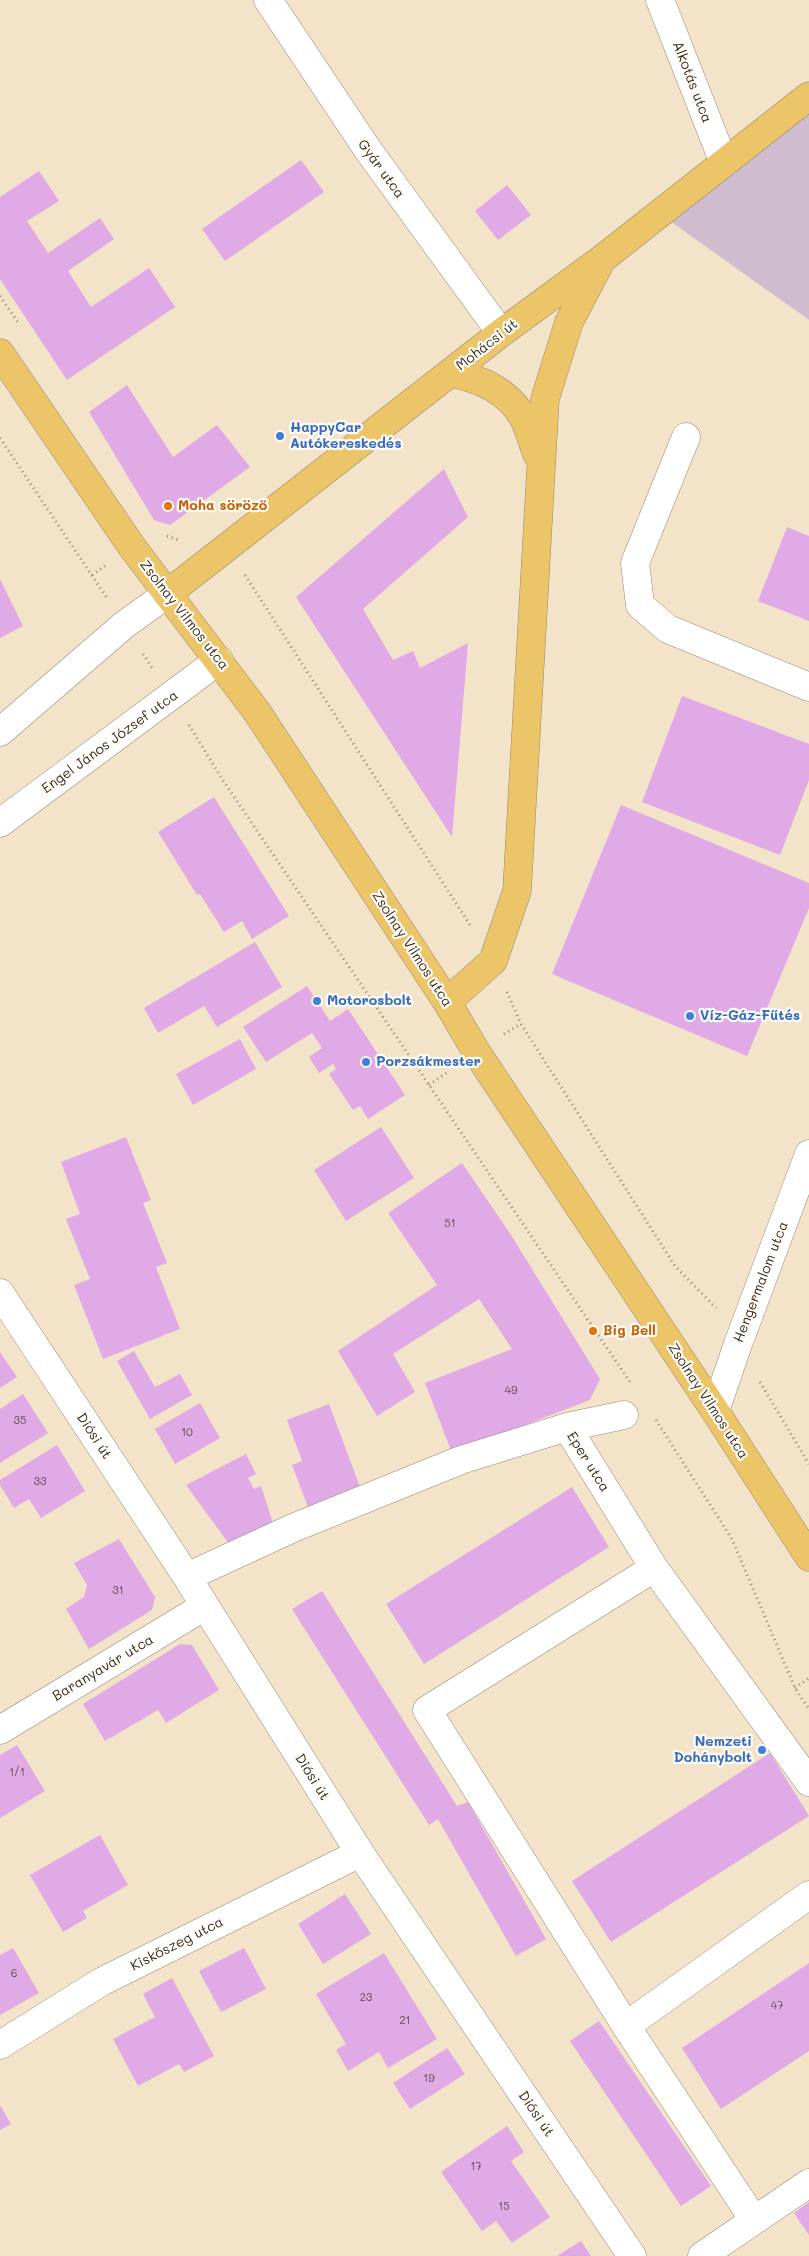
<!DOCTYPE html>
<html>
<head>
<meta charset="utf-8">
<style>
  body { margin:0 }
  canvas { display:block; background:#f3e4c9 }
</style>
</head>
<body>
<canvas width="809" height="2256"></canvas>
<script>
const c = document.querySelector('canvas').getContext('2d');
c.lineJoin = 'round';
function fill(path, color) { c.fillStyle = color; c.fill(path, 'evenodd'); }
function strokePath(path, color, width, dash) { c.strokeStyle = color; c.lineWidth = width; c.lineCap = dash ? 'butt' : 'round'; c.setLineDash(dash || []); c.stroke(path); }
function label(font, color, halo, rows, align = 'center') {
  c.font = font + ' Mali,sans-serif'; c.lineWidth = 4.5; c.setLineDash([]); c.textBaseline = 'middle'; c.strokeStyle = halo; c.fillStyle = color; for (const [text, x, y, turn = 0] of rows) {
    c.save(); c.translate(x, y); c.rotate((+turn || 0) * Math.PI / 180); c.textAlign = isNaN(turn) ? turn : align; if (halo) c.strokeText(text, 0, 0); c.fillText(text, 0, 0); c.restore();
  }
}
fill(new Path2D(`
  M 809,84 L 809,320 L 653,209 Z`), '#cfbdcf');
fill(new Path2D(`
  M 301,160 L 324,192 L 225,261 L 202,229 Z
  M 39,171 L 59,201 L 27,221 L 48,253 L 100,218 L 114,239 L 68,271 L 91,307 L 149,268 L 175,307 L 67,380 L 0,279 L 0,197 Z
  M 507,185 L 531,215 L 498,240 L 475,211 Z
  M 127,385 L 173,457 L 217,425 L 250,467 L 170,525 L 154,520 L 89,412 Z
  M 444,469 L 468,517 L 363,609 L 393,660 L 413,651 L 420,668 L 468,643 L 452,837 L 296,597 Z
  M 787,527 L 809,536 L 809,621 L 758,601 Z
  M 0,579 L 23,626 L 0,638 Z
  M 682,696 L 809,744 L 809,780 L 780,855 L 642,802 Z
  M 214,797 L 289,916 L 252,939 L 242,921 L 224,932 L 200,894 L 197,895 L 158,832 Z
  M 621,805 L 809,883 L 809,908 L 747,1056 L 552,974 Z
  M 255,942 L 282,987 L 217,1027 L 204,1006 L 158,1033 L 144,1008 Z
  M 307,986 L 330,1021 L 348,1009 L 405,1095 L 368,1119 L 360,1106 L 353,1110 L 329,1074 L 336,1069 L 333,1064 L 319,1073 L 309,1057 L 322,1048 L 312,1033 L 266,1062 L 243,1027 Z
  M 240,1039 L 256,1069 L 193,1105 L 176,1074 Z
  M 381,1127 L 414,1178 L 346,1221 L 314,1170 Z
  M 126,1137 L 151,1200 L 143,1203 L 167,1263 L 156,1267 L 180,1329 L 103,1359 L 74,1285 L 90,1279 L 66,1219 L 80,1214 L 61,1162 Z
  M 462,1163 L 511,1235 L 600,1379 L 590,1400 L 452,1453 L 425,1383 L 512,1349 L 479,1299 L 393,1354 L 415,1392 L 377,1416 L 338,1351 L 437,1285 L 388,1213 Z
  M 134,1351 L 155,1387 L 180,1374 L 192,1395 L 150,1419 L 117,1361 Z
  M 0,1352 L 17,1377 L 0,1388 Z
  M 23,1394 L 48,1433 L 0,1463 L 0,1409 Z
  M 200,1403 L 220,1438 L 175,1464 L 155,1429 Z
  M 329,1404 L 360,1487 L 308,1507 L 292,1465 L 302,1461 L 287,1420 Z
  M 57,1445 L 85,1491 L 41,1518 L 29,1499 L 14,1508 L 0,1485 L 0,1480 Z
  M 246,1454 L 256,1474 L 248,1478 L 254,1489 L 261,1486 L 274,1526 L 229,1544 L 186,1485 Z
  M 572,1487 L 609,1547 L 424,1664 L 386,1604 Z
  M 119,1539 L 155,1597 L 152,1610 L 89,1649 L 66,1609 L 84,1597 L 87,1585 L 74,1563 Z
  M 322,1591 L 457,1806 L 468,1802 L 546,1939 L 516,1956 L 438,1819 L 429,1825 L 292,1609 Z
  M 180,1644 L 192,1645 L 219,1690 L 166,1723 L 158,1710 L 105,1741 L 83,1704 Z
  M 17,1745 L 45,1791 L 0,1818 L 0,1755 Z
  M 770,1753 L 809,1816 L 611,1942 L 572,1881 Z
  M 100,1835 L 128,1885 L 83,1911 L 87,1918 L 63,1932 L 30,1875 Z
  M 345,1894 L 371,1934 L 323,1964 L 298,1924 Z
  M 13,1948 L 39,1993 L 0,2015 L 0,1955 Z
  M 244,1948 L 266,1989 L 221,2012 L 199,1971 Z
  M 384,1953 L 437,2039 L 388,2068 L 379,2052 L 348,2071 L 336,2050 L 346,2044 L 316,1994 Z
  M 809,1963 L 809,2051 L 721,2109 L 682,2048 Z
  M 172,1978 L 214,2056 L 184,2072 L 179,2064 L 138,2086 L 113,2039 L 155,2017 L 143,1994 Z
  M 599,2021 L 711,2186 L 681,2206 L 570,2041 Z
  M 447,2048 L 465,2074 L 410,2109 L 393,2083 Z
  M 0,2105 L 11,2124 L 0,2130 Z
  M 507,2126 L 524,2152 L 511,2161 L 550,2217 L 512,2243 L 496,2221 L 482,2231 L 441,2172 Z
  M 809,2202 L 809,2235 L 794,2213 Z
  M 581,2241 L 591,2256 L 557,2256 Z`), '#dfaae6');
const minor = new Path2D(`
  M 268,0 L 368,150 L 501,333
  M 660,0 L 724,163
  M 686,437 L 635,563 L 640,605 L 668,629 L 809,687
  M 0,732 L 124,625 L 167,594
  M 0,823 L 219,660
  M 0,1293 L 187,1577 L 360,1853 L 632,2256
  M 715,1411 L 738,1344 L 809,1154
  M 567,1427 L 624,1415
  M 654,1568 L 427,1710 L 626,2026 L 754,2220
  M 187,1577 L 293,1528 L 461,1460 L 567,1427 L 654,1568 L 809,1782
  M 0,1730 L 205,1606
  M 626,2026 L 809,1895
  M 0,2045 L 101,1982 L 360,1853
  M 702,2256 L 809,2183`);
const major = new Path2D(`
  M 0,353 L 132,547 L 257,712 L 447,1002 L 477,1053 L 715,1411 L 809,1557
  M 452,373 C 480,379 507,390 523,417 C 529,428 532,442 537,454
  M 167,594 L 501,333 L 602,259 L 809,96
  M 447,1002 L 493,961 L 517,891 L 545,399 L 569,322 L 599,265`);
strokePath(minor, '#978774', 29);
strokePath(major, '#978774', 29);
strokePath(new Path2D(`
  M 0,296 L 19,324
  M 0,438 L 107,598
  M 167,536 L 179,540
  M 92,575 L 106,565
  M 245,575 L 470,925
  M 143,654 L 153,669
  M 189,725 L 222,779 L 630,1382
  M 507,992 L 521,1024 L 675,1266 L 716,1308
  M 504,1034 L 521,1024
  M 429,1085 L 449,1071
  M 760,1382 L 809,1464
  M 656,1420 L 732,1539 L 795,1688 L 809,1709
  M 795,1688 L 809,1678`), '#978774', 3, [1, 4]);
strokePath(minor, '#fff', 28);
strokePath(major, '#ecc569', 28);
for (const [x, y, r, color] of [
  [280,436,5,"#3f7fe0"],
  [168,506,5,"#e8710a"],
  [317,1001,5,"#3f7fe0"],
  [690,1016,5,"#3f7fe0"],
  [366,1062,5,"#3f7fe0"],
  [593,1331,5,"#e8710a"],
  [762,1750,5,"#3f7fe0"]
]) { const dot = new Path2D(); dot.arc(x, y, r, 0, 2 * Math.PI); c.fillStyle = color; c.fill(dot); strokePath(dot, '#fdfcf7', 2); }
label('11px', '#644a50', null, [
  ["51",450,1224],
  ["49",511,1391],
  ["35",20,1421],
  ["10",187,1433],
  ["33",40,1482],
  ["31",118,1591],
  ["1/1",17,1773],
  ["6",14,1974],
  ["23",366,1998],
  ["47",777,2006],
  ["21",405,2021],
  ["19",429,2079],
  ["17",476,2167],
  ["15",504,2207]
]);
label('14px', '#3b2a1e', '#fdfcf7', [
  ["Alkotás utca",692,82,69],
  ["Gyár utca",381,169,54],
  ["Mohácsi út",487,345,-38],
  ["Zsolnay Vilmos utca",184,615,52],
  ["Engel János József utca",110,742,-36],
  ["Zsolnay Vilmos utca",412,949,57],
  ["Hengermalom utca",761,1282,-69],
  ["Zsolnay Vilmos utca",708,1401,57],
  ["Diósi út",94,1436,57],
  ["Eper utca",588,1462,58],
  ["Baranyavár utca",103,1668,-31],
  ["Diósi út",312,1777,58],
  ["Kiskőszeg utca",177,1944,-27],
  ["Diósi út",536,2114,56]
]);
label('bold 14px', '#366cbe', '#fdfcf7', [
  ["HappyCar",290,428],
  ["Autókereskedés",290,444],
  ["Motorosbolt",327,1001],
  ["Víz-Gáz-Fűtés",700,1016],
  ["Porzsákmester",376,1062],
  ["Nemzeti",752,1742,"right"],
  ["Dohánybolt",752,1758,"right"]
], 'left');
label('bold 14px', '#c56008', '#fdfcf7', [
  ["Moha söröző",178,506],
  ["Big Bell",603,1331]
], 'left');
</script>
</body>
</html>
